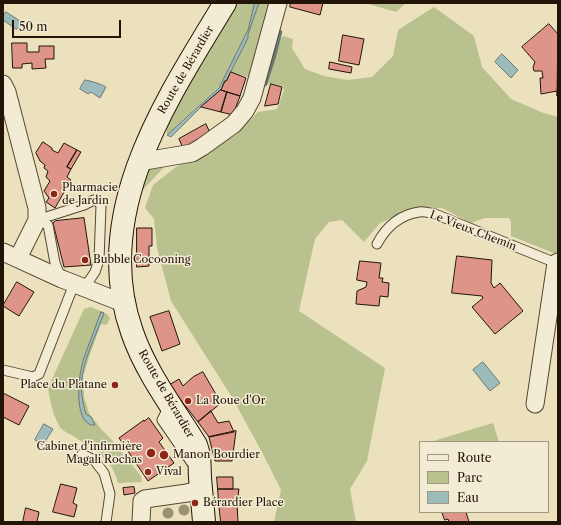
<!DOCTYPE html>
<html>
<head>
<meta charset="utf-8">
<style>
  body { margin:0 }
  #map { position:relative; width:561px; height:525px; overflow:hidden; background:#ece1bd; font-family:"Libre Caslon Text",serif }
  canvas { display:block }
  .frame { position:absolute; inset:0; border:4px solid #231408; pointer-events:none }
  .legend { position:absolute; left:419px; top:441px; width:130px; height:72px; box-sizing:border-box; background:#f3ecd4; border:1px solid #a09682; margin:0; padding:5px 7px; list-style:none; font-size:12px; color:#231408 }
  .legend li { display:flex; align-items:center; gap:8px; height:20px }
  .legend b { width:20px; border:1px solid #a09682 }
  .scale { position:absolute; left:12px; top:20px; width:109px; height:18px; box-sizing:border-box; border:2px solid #231408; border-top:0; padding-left:5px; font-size:12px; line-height:14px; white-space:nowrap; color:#231408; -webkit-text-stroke:3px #f3ecd4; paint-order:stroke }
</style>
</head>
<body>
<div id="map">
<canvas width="561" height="525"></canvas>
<div class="frame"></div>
<ul class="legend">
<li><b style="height:5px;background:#f3ecd4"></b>Route</li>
<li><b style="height:11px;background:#b9c28f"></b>Parc</li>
<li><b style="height:11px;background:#9cbbbb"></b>Eau</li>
</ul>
<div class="scale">50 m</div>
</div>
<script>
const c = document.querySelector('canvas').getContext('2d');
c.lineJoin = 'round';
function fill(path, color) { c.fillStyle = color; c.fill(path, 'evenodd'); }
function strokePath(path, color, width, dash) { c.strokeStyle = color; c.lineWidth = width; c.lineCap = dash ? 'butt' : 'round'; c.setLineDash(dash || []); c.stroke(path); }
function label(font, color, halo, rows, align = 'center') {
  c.font = font + ' "Libre Caslon Text",serif'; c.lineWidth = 3; c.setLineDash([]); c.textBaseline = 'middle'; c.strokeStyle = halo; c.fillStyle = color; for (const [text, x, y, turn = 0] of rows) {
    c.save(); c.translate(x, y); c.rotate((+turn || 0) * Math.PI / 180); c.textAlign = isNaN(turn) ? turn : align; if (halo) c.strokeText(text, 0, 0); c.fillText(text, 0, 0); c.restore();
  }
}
fill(new Path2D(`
  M 237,3 L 271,3 L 266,35 L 248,77 L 228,72 L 218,88 L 167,135 L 166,126 L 179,100 Z
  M 365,3 L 406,3 L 396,12 Z
  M 434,7 L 474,36 L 482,67 L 511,99 L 541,112 L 558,117 L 558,253 L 556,254 L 511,236 L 511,222 L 509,218 L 485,218 L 471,223 L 442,208 L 415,208 L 380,223 L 364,242 L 342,220 L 329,222 L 315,239 L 299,311 L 385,368 L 367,461 L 350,489 L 356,522 L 274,522 L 281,490 L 264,456 L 233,399 L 171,301 L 157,248 L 154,219 L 145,208 L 153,185 L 176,167 L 236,135 L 258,112 L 277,109 L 284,90 L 283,86 L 264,83 L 277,41 L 284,36 L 293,39 L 292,48 L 305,69 L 324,76 L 347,80 L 372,77 L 393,56 L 398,30 Z
  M 167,164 L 140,193 C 146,169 142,170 167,164 Z
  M 91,307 L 107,314 L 110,318 L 107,325 L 101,324 L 89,357 L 83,377 L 84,397 L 89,413 L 101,429 L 112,440 L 141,476 L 142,482 L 118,483 C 112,458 94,449 73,436 C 69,433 62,431 60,427 C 53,416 50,401 48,388 L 84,309 Z
  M 493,423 L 499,442 L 430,442 Z`), '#b9c28f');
const water = new Path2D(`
  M 255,3 L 259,3 L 248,34 L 248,38 L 226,81 L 224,81 L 221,90 L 201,107 L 171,137 L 167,135 L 219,88 L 248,30 Z
  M 6,12 L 20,21 L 21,24 L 19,28 L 16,29 L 3,20 L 3,17 Z
  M 502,54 L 518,70 L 511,78 L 495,62 Z
  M 85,80 C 91,81 101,84 106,87 L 100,98 L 91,92 L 88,94 L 80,89 Z
  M 101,312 L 104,313 C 95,339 78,368 82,396 C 83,402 84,408 86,414 L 91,417 L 95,425 C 93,425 90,425 89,424 C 73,415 79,369 85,355 C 90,341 96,326 101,312 Z
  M 483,362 L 500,383 L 490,391 L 473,370 Z
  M 44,424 L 53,429 L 43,445 L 35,440 Z`);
fill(water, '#9cbbbb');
strokePath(water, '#6c7873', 1);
strokePath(new Path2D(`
  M 265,84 L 274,56 L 280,32`), '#6c7873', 4.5);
const building = new Path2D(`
  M 291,3 L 323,3 L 320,15 L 290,7 Z
  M 549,24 L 558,34 L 557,96 L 557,91 L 541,94 L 540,78 L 543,78 L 542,71 L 534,71 L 533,67 L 535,62 L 522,47 Z
  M 343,35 L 364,39 L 359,65 L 339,61 Z
  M 12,43 L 27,43 L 27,52 L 39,52 L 39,46 L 54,46 L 54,59 L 45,59 L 46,68 L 32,69 L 32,63 L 22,64 L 22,68 L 13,68 Z
  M 330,62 L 352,67 L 351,73 L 329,69 Z
  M 231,72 L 246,78 L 240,96 L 221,90 L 225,81 L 226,81 Z
  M 271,84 L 282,87 L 278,104 L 265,106 Z
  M 221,90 L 227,92 L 221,112 L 201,107 Z
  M 227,92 L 240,96 L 233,115 L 221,112 Z
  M 206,124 L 210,133 L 183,148 L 179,139 Z
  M 43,142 L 52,148 L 52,150 L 58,153 L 64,143 L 77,150 L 67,167 L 71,169 L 67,177 L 71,180 L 55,208 L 46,202 L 49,198 L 44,191 L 50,181 L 46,177 L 48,171 L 44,168 L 45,165 L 40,161 L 36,153 Z
  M 77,150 L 81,152 L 71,169 L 67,167 Z
  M 84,218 L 91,265 L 64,267 L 53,223 L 55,221 Z
  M 137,228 L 152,228 L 152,246 L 149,246 L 149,266 L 137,267 Z
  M 457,256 L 492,260 L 491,283 L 494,288 L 500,283 L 523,311 L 495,334 L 472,307 L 483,298 L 482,296 L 452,293 Z
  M 360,261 L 381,263 L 379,278 L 383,278 L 382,282 L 389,283 L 388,297 L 380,296 L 379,306 L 356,304 L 357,291 L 366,287 L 367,282 L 357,280 Z
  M 17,282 L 34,292 L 19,316 L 3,306 Z
  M 169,311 L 180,344 L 162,351 L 150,317 Z
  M 203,372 L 221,403 L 198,422 L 169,385 L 179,379 L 183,386 L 193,377 Z
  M 3,393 L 29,406 L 19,425 L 3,417 Z
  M 211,411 L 218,423 L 229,421 L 234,432 L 209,437 L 198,422 Z
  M 149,418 L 163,438 L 159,442 L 174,463 L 148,481 L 119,438 L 144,420 L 144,421 Z
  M 236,431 L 232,461 L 215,461 L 209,437 Z
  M 217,477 L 233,477 L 233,489 L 218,489 Z
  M 61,484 L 77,488 L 73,503 L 77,505 L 74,517 L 53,512 Z
  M 134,487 L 135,493 L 124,495 L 123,488 Z
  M 218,489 L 239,489 L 237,503 L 219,503 Z
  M 219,503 L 237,503 L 238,522 L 221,522 Z
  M 26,508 L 39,512 L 37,522 L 23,522 Z
  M 442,512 L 466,512 L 469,522 L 449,522 L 448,519 L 445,520 Z`);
fill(building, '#de9489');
strokePath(building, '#231408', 1);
const service = new Path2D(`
  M 37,220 L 84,205 L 94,200 L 99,202 L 101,206 L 99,260 L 95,272 L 84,288
  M 37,220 L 48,225 L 55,263 L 61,278
  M 377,244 C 386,227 399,215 419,212 C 424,211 430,213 435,214 L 556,263
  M 3,370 L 33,377 L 39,374 L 74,284
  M 169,406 L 162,420 L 191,462 L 199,466
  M 82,454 L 94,460 L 104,473 L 110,494 L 106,522`);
const minor = new Path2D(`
  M 3,84 L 7,92 L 37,208 L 37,220 L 18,258
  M 139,162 L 192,153 L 202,147 L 234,124 L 245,111 L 252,98 L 278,3
  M 3,252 L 62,279 L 123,303
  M 535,404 L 556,263 L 558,262
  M 141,522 L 142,501 L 145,499 L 187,493 L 201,489`);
const secondary = new Path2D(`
  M 204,522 C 203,507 201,492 200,477 C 199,464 201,458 196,445 C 174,409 146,373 132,332 C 90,213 166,100 225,3`);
strokePath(service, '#554735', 11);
strokePath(minor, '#554735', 19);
strokePath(secondary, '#231408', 24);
strokePath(service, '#f3ecd4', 9);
strokePath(minor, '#f3ecd4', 17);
strokePath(secondary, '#f3ecd4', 22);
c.fillStyle = '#9b9273';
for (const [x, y] of [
  [184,510],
  [168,513]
]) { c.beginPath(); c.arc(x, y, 5.5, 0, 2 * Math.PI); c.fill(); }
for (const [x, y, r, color] of [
  [54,194,4,"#8f2418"],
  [85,260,4,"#8f2418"],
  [115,385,4,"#8f2418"],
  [188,401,4,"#8f2418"],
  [151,453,5,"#8f2418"],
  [164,455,5,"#8f2418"],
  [148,472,4,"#8f2418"],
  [195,503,4,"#8f2418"]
]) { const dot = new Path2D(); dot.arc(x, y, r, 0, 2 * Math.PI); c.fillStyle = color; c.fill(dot); strokePath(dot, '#f3ecd4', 1.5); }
label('11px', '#231408', '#f3ecd4', [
  ["Route de Bérardier",186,70,-60],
  ["Le Vieux Chemin",473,231,21],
  ["Route de Bérardier",166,394,60]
]);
label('11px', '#231408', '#f3ecd4', [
  ["Pharmacie",62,188],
  ["de Jardin",62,201],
  ["Bubble Cocooning",93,260],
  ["Place du Platane",107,385,"right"],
  ["La Roue d'Or",196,401],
  ["Cabinet d'infirmière",142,447,"right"],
  ["Magali Rochas",142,460,"right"],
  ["Manon Bourdier",173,455],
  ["Vival",156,472],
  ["Bérardier Place",203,503]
], 'left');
</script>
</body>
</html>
